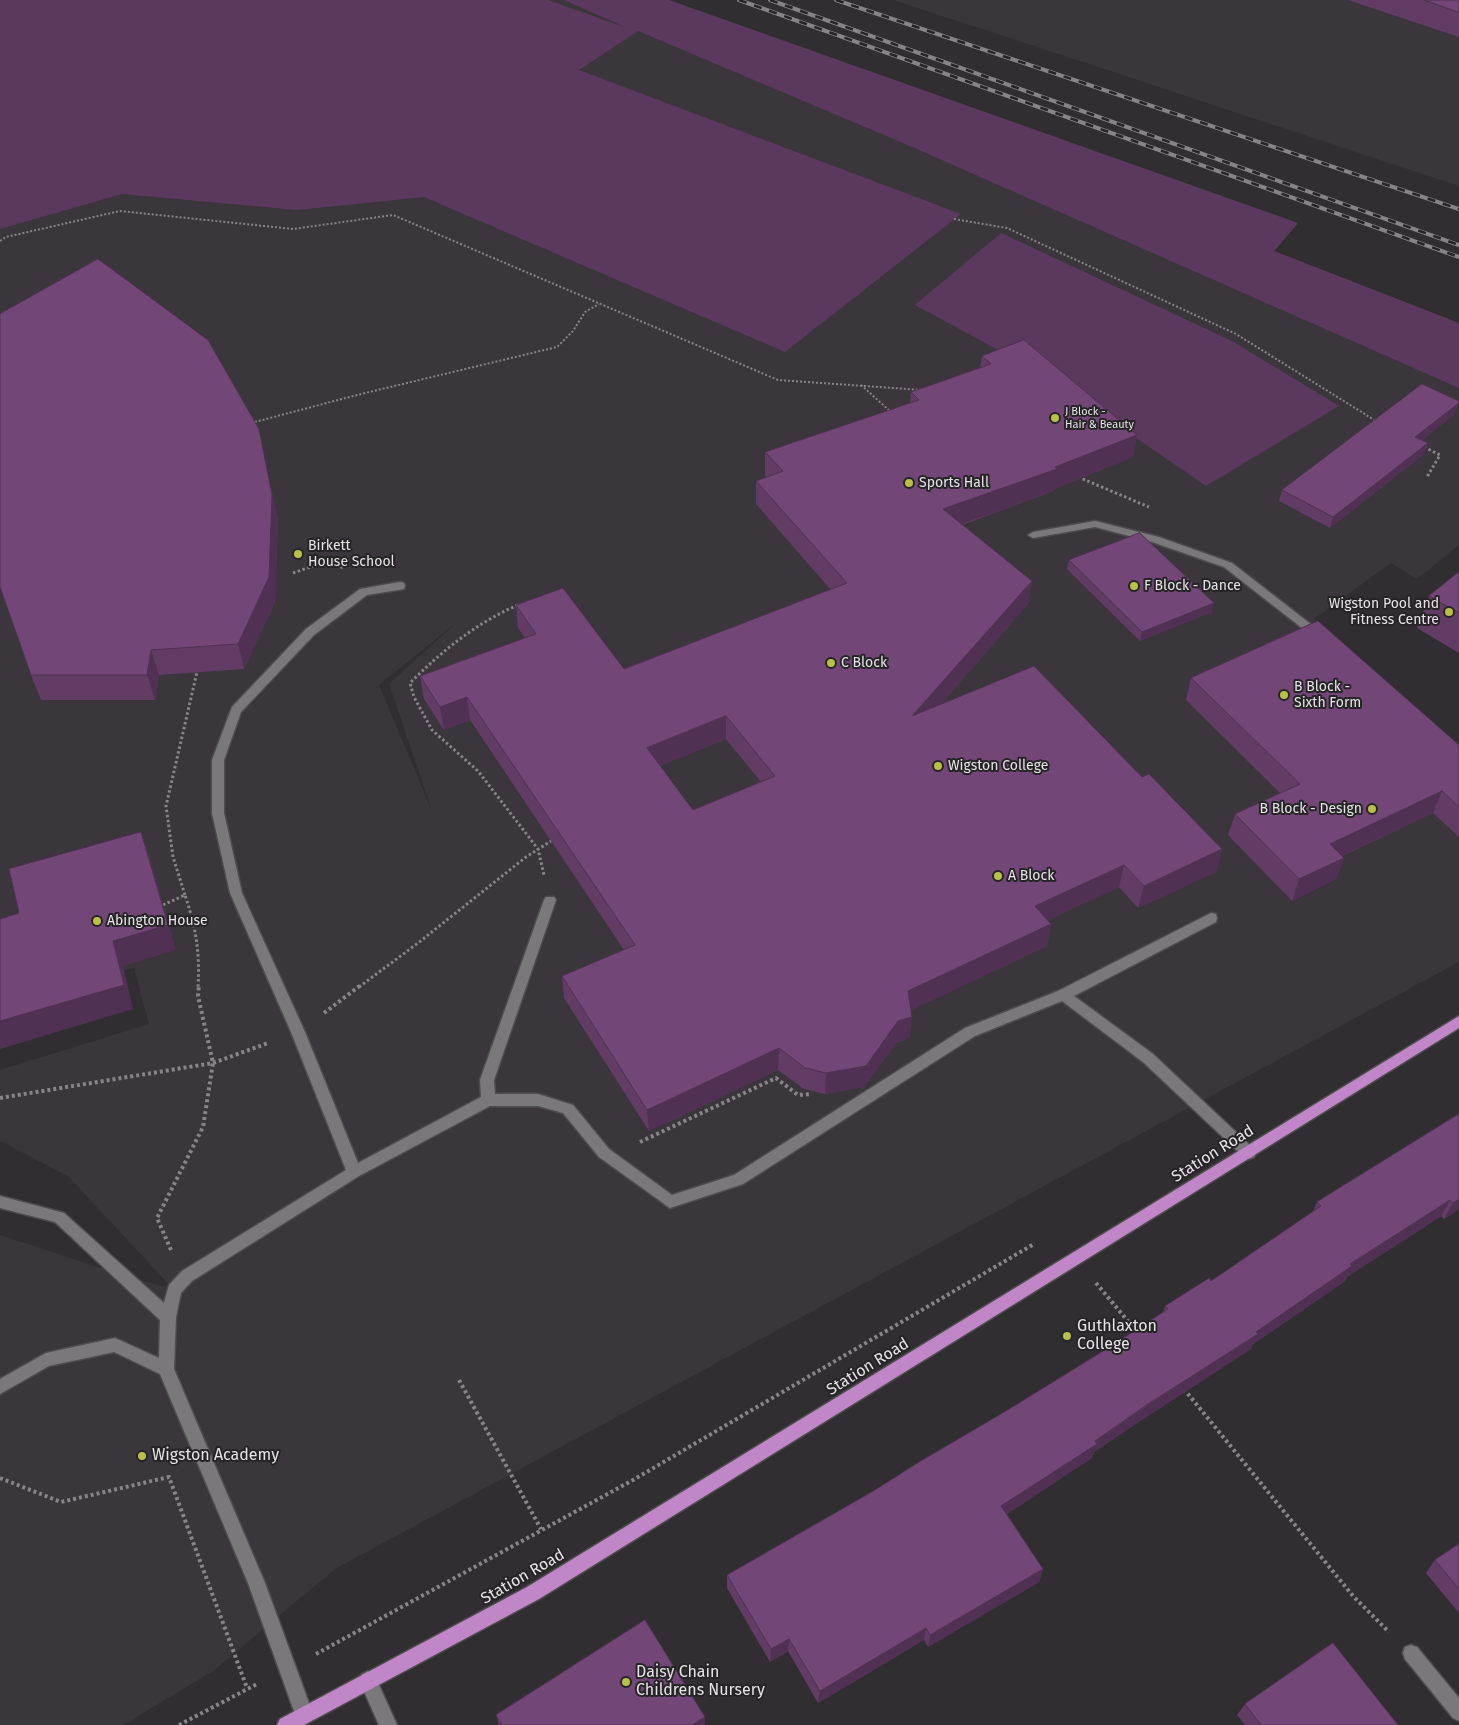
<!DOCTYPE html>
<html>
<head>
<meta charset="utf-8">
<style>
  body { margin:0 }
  canvas { display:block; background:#302e30 }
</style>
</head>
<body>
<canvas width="1459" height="1725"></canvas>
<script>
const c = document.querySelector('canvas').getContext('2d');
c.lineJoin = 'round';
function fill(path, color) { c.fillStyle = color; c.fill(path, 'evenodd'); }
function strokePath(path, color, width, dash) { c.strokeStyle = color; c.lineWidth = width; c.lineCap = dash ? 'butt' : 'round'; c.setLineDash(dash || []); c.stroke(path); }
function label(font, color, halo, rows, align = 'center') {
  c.font = font + ' "Fira Sans",sans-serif'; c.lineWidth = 4; c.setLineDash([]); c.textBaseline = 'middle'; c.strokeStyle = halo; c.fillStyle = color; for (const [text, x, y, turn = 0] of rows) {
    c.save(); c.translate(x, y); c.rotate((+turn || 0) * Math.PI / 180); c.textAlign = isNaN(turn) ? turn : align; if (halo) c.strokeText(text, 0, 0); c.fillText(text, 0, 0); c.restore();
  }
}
fill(new Path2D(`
  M 0,0 L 669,0 L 1298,223 L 1274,251 L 1459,323 L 1459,545 L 1417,579 L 1391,563 L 1314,619 L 1459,746 L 1459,962 L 335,1569 L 213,1671 L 123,1725 L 0,1725 L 0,1235 L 135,1279 L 173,1289 L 68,1176 L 0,1141 L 0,1070 L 149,1024 L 134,968 L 0,1003 ZM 456,623 L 389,684 L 432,811 L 379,685 Z
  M 893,0 L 1459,0 L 1459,186 L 1013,39 Z`), '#3b353c');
fill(new Path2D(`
  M 0,0 L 548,0 L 627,28 L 564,0 L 669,0 L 1298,223 L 1274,251 L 1459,323 L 1459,388 L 910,146 L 638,31 L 579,70 L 961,214 L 785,352 L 424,197 L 297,210 L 122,194 L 0,229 Z
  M 1001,233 L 1232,341 L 1339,406 L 1206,486 L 1048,377 L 915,305 Z`), '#5b395e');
const minor = new Path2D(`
  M 1095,521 L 1159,537 L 1232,563 L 1326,636 L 1324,639 L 1316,639 L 1224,567 L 1152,542 L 1095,527 L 1033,538 L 1028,535 L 1033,532 Z
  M 400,582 L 404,583 L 405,586 L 404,589 L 367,595 L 314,635 L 241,712 L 224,760 L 224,813 L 242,893 L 305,1032 L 358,1163 L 481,1097 L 480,1080 L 544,900 L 546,897 L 554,897 L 556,900 L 494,1080 L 495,1094 L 538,1094 L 573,1105 L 609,1149 L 672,1195 L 734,1175 L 965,1028 L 1058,991 L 1211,913 L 1216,914 L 1217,918 L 1216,922 L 1074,996 L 1153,1054 L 1254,1149 L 1256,1153 L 1254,1157 L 1249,1159 L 1244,1157 L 1143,1062 L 1062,1001 L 975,1036 L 743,1184 L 670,1208 L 599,1157 L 563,1113 L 538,1106 L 490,1106 L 359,1176 L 192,1281 L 181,1293 L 176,1317 L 174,1369 L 265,1583 L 313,1714 L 310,1720 L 304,1723 L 298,1720 L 295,1714 L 248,1583 L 160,1374 L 114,1352 L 49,1366 L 0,1394 L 0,1379 L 46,1353 L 115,1338 L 159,1358 L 160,1320 L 55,1222 L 0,1208 L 0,1196 L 64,1213 L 164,1303 L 169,1285 L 182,1271 L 346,1170 L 291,1032 L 230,893 L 212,813 L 212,760 L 232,707 L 306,629 L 360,589 Z
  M 1411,1645 L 1417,1647 L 1459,1698 L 1459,1721 L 1453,1718 L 1405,1659 L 1403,1653 L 1405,1647 Z
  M 368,1671 L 374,1674 L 397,1725 L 379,1725 L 359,1680 L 362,1674 Z`);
const major = new Path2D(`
  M 1459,1016 L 1459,1028 L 539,1599 L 304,1725 L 277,1725 L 280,1719 L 527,1587 Z`);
strokePath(minor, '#4e4c4e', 3);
strokePath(major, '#4e4c4e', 3);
strokePath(new Path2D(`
  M 954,219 L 1007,228 L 1236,334 L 1376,421
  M 0,241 L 6,237 L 120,211 L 293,229 L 393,215 L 778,380 L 922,390
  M 861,385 L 891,412
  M 251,423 L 357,395 L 557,347 L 573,331 L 585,312 L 599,304`), '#878587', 2, [2, 2]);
strokePath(new Path2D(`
  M 1424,447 L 1440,455 L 1427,477
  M 1078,477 L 1149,507
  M 293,573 L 325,562 L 344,568
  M 518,605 C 476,623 442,651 410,683 L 414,697 L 432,730 L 478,771 L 538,849 L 544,875
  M 185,895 L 173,857 L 166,806 L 197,672
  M 163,905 L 185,895 C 196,928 200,952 198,987
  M 359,987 L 418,943 L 526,857 L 551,841`), '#878587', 3, [2.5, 2.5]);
strokePath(new Path2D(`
  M 324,1013 L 361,985
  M 0,1098 L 213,1063 L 268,1043
  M 640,1142 L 776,1078 L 798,1095 L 812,1094
  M 171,1250 L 157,1218 L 203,1127 L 213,1063 L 198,996 L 199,985
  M 1096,1283 L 1137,1332
  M 459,1380 L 541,1529
  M 1184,1389 L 1353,1596 L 1389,1632
  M 0,1478 L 61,1502 L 169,1477 L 247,1688
  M 316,1654 L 633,1480 L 1034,1244
  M 179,1725 L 257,1684`), '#878587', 4, [3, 3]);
fill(minor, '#7b787b');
fill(major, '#c186c7');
const rail = new Path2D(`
  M 739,0 L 1459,257
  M 770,0 L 1459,245
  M 836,0 L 1459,209`);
strokePath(rail, '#868486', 4);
strokePath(rail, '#262426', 2.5, [8]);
fill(new Path2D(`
  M 1348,0 L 1459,0 L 1459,37 Z
  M 982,356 L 1137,435 L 1133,457 L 1054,489 L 1053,491 L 962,525 L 1032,581 L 1028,604 L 940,705 L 1142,777 L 1222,849 L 1216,872 L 1138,908 L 1119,887 L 1048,920 L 1051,924 L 1047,946 L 911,1010 L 912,1017 L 909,1038 L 896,1043 L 864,1087 L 825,1094 L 804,1089 L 778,1070 L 649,1131 L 564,998 L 562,976 L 624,950 L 470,720 L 444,730 L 424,699 L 420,676 L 525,638 L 518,628 L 516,605 L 624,669 L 831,590 L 756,504 L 756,481 L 767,477 L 765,475 L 765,452 L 910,403 L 911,392 L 980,368 ZM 726,739 L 761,782 L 693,810 L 660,766 Z
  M 1456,413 L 1422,440 L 1424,454 L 1330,528 L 1279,501 L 1282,490 Z
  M 264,454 L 278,520 L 275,602 L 244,669 L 159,675 L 155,700 L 41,700 L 31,675 Z
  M 1069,560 L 1212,612 L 1140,641 L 1067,569 Z
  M 1459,572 L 1459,653 L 1417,628 L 1429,596 Z
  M 1191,678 L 1459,745 L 1459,837 L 1433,813 L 1342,856 L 1344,858 L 1336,879 L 1292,901 L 1228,835 L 1235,814 L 1280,793 L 1186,700 Z
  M 1459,1114 L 1459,1209 L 1444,1219 L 1441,1216 L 1347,1277 L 1344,1282 L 1253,1344 L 1251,1349 L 1140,1421 L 1094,1452 L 1092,1458 L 1007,1514 L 1043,1569 L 1039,1582 L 928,1647 L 924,1640 L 818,1703 L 788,1651 L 770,1662 L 727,1588 L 727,1575 L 875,1490 L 1006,1411 L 1100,1353 L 1163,1313 L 1165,1306 L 1211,1281 L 1313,1211 L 1317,1202 Z
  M 1459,1544 L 1459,1613 L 1426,1573 L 1435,1560 Z
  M 1245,1704 L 1398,1725 L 1245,1725 L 1237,1715 Z
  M 496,1715 L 705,1717 L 705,1725 L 499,1725 Z`), '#623c65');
fill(new Path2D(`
  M 1459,403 L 1456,413 L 1412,448 L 1415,437 Z
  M 259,429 L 278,520 L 275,602 L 244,669 L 238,644 Z
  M 1137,435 L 1133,457 L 1054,489 L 1053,491 L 940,532 L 943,509 Z
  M 1428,443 L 1424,454 L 1330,528 L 1333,517 Z
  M 1032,581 L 1028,604 L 910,739 L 912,716 Z
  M 1214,603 L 1212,612 L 1140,641 L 1142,632 Z
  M 151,650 L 159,675 L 155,700 L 147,675 Z
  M 467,697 L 470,720 L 444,730 L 440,707 Z
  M 726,716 L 726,739 L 648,771 L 647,748 Z
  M 1442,791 L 1433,813 L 1322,865 L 1330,844 Z
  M 141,832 L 150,857 L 176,950 L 123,966 L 133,1009 L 0,1049 L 0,1021 L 113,941 Z
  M 1222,849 L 1216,872 L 1138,908 L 1144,886 Z
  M 1344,858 L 1336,879 L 1292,901 L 1299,879 Z
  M 1124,865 L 1119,887 L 1031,928 L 1035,906 Z
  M 1051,924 L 1047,946 L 905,1013 L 908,991 Z
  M 912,1017 L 909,1038 L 896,1043 L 864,1087 L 825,1094 L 826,1073 L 898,1021 Z
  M 779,1048 L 778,1070 L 649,1131 L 647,1110 Z
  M 1459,1199 L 1459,1209 L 1444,1219 L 1453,1203 Z
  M 1450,1200 L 1441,1216 L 1347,1277 L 1344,1282 L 1253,1344 L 1251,1349 L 1140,1421 L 1094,1452 L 1092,1458 L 998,1520 L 1001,1506 L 1095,1441 L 1256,1332 L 1350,1264 Z
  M 1043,1569 L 1039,1582 L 928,1647 L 930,1635 Z
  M 926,1628 L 924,1640 L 818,1703 L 820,1691 Z
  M 789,1639 L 788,1651 L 770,1662 L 771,1649 Z
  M 705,1717 L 705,1725 L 692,1725 Z`), '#503153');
const building = new Path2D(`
  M 1424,0 L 1459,0 L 1459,12 Z
  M 98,259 L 208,340 L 259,429 L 272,495 L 269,577 L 238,644 L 151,650 L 147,675 L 31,675 L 0,587 L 0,314 Z
  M 1024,340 L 1137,435 L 1055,467 L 1057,469 L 943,509 L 1032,581 L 912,716 L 1034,666 L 1142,777 L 1149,774 L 1222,849 L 1144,886 L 1124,865 L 1035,906 L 1051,924 L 908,991 L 912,1017 L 898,1021 L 866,1066 L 826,1073 L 805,1068 L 779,1048 L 647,1110 L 562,976 L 635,945 L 467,697 L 440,707 L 420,676 L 536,634 L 516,605 L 563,588 L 624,669 L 847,583 L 756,481 L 783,471 L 765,452 L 919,400 L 911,392 L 991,364 L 982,356 ZM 726,716 L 775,776 L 693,810 L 647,748 Z
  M 1422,384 L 1459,401 L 1459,403 L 1415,437 L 1428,443 L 1333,517 L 1282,490 Z
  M 1140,533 L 1214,603 L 1142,632 L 1069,560 Z
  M 1459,572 L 1459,613 L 1429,596 Z
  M 1318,621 L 1459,745 L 1459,807 L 1442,791 L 1330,844 L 1344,858 L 1299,879 L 1235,814 L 1300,784 L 1191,678 Z
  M 141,832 L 168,925 L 113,941 L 124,985 L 0,1021 L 0,919 L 19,913 L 9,869 Z
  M 1459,1114 L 1459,1199 L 1453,1203 L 1450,1200 L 1350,1264 L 1352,1266 L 1256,1332 L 1258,1334 L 1145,1406 L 1095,1441 L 1097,1444 L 1001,1506 L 1043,1569 L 930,1635 L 926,1628 L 820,1691 L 789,1639 L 771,1649 L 727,1575 L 875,1490 L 919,1462 L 1006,1411 L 1100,1353 L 1168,1309 L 1165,1306 L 1209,1278 L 1211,1281 L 1321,1206 L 1317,1202 Z
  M 1459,1544 L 1459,1589 L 1435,1560 Z
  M 645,1620 L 705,1717 L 692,1725 L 502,1725 L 496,1715 Z
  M 1333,1643 L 1398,1725 L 1261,1725 L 1245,1704 Z`);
fill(building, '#724676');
strokePath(building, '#503153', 1);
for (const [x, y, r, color] of [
  [1055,418,5,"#b7c148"],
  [909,483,5,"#b7c148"],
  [298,554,5,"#b7c148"],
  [1134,586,5,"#b7c148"],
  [1449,612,5,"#b7c148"],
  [831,663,5,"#b7c148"],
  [1284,695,5,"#b7c148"],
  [938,766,5,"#b7c148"],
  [1372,809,5,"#b7c148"],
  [998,876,5,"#b7c148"],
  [97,921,5,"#b7c148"],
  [1067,1336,5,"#b7c148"],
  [142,1456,5,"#b7c148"],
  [626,1682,5,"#b7c148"]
]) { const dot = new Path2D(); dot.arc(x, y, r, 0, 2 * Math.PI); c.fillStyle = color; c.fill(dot); strokePath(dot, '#262426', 2); }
label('11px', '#e6e4e6', '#262426', [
  ["J Block -",1065,412],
  ["Hair & Beauty",1065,425]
], 'left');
label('14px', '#e6e4e6', '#262426', [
  ["Sports Hall",919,483],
  ["Birkett",308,546],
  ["House School",308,562],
  ["F Block - Dance",1144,586],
  ["Wigston Pool and",1439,604,"right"],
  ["Fitness Centre",1439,620,"right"],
  ["C Block",841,663],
  ["B Block -",1294,687],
  ["Sixth Form",1294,703],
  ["Wigston College",948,766],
  ["B Block - Design",1362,809,"right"],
  ["A Block",1008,876],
  ["Abington House",107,921]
], 'left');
label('16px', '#e6e4e6', '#262426', [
  ["Station Road",1213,1154,-32],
  ["Station Road",868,1367,-32],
  ["Station Road",523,1577,-30]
]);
label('16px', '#e6e4e6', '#262426', [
  ["Guthlaxton",1077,1327],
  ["College",1077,1345],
  ["Wigston Academy",152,1456],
  ["Daisy Chain",636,1673],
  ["Childrens Nursery",636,1691]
], 'left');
</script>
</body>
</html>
